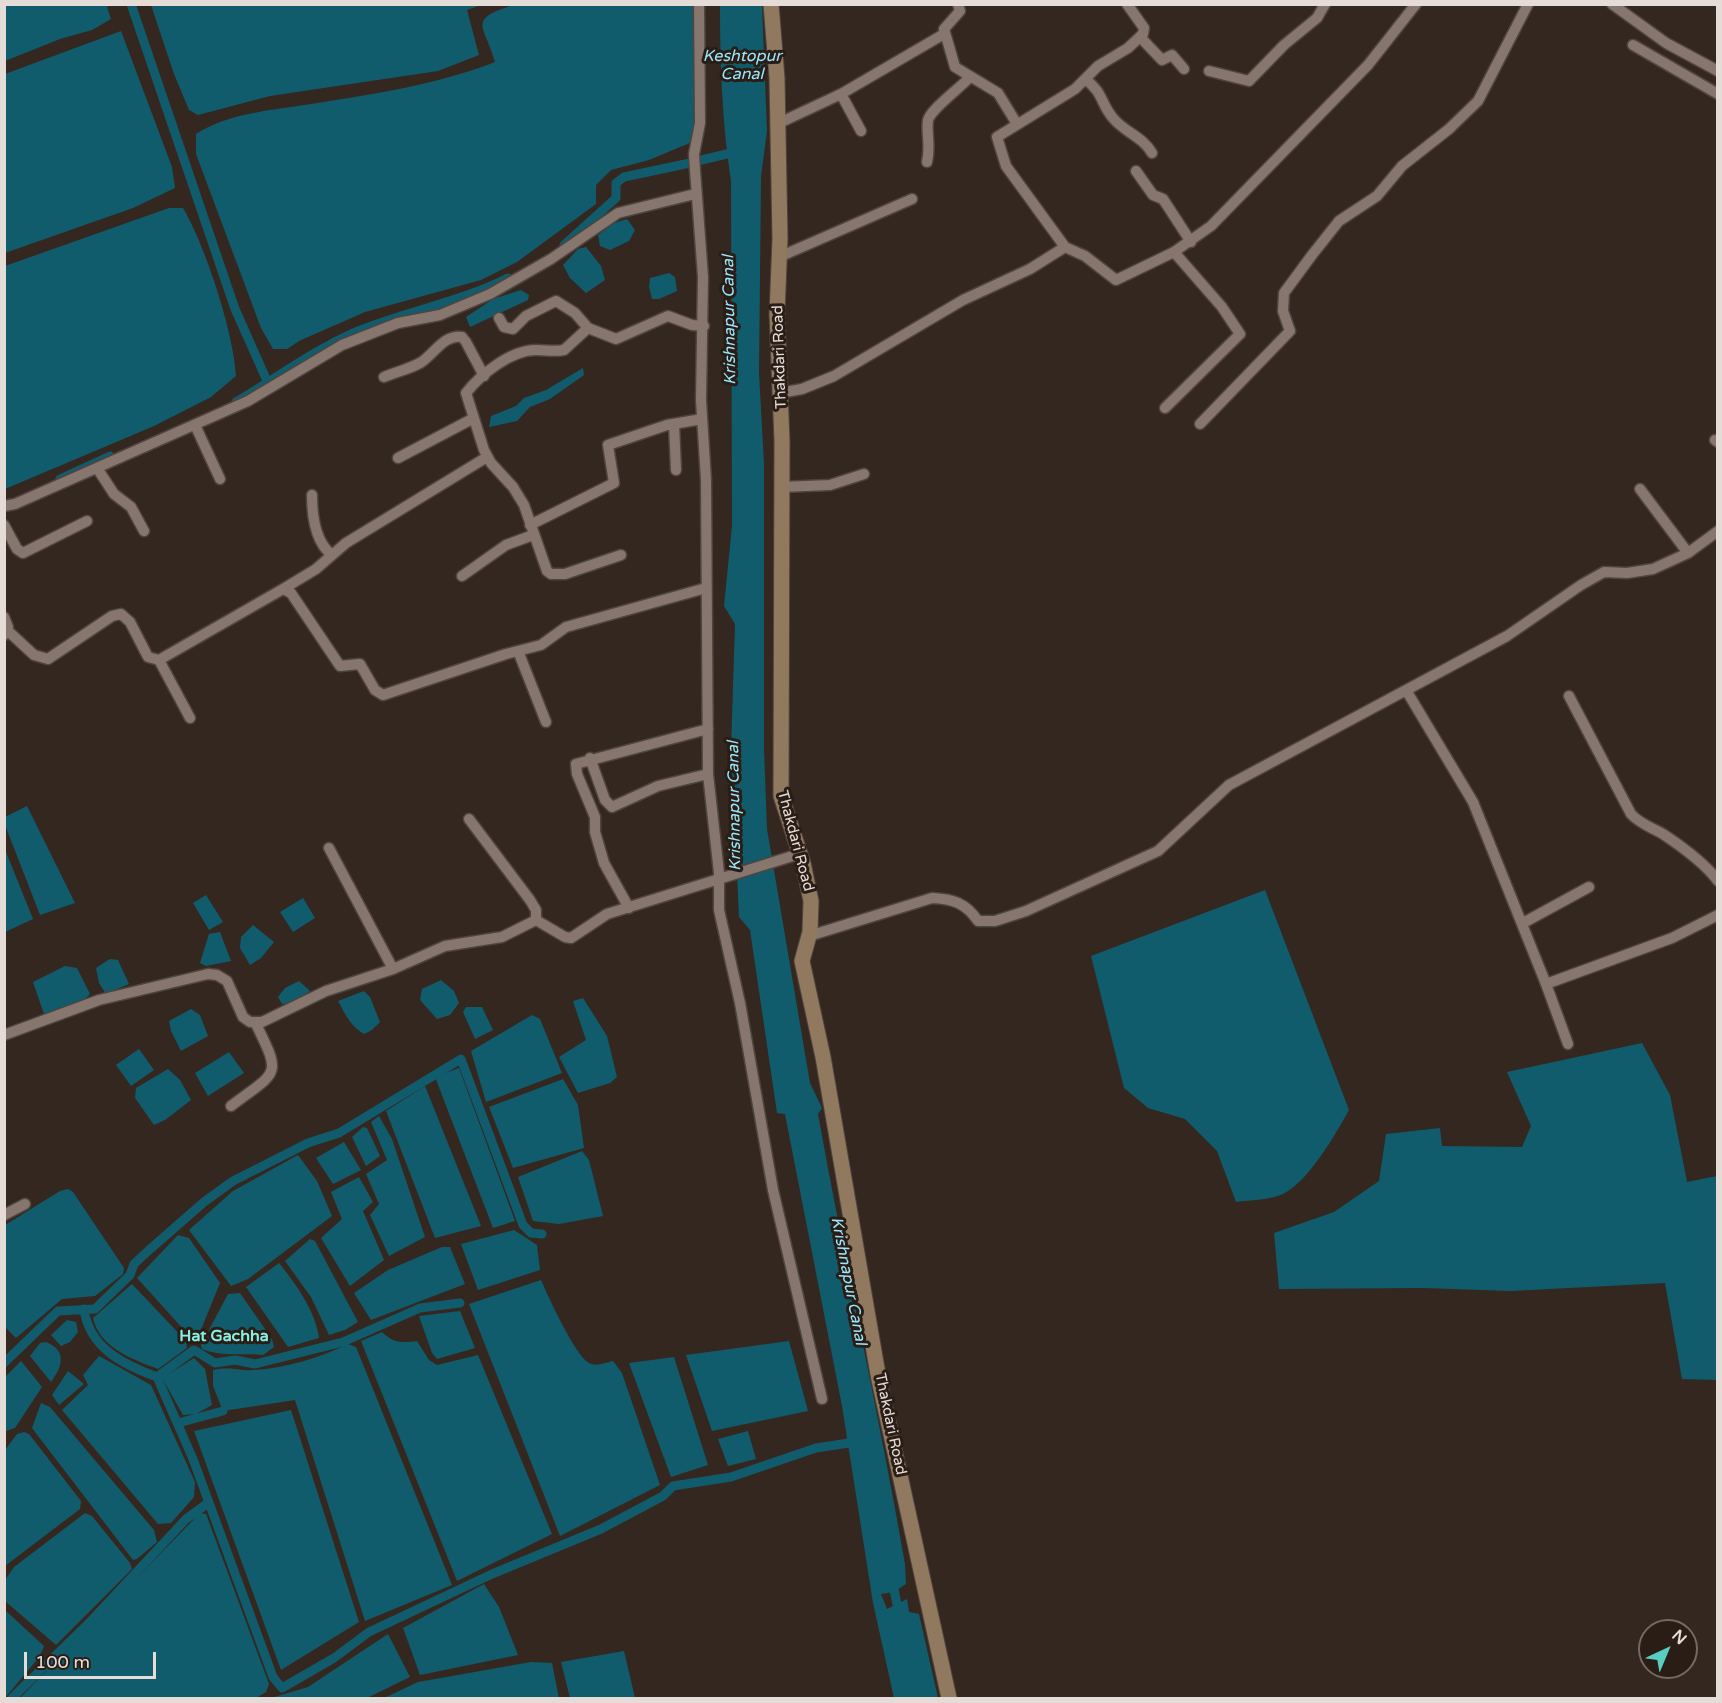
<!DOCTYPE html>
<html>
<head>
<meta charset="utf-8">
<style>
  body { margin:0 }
  #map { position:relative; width:1722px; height:1703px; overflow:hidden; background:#34271f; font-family:"Varela Round",sans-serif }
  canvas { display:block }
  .frame { position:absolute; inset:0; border:6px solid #e5dcd7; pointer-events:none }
  .north { position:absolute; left:1638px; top:1619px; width:60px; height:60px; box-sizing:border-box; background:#2a1d16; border:2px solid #756963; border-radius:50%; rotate:44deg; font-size:16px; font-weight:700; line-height:24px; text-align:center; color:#e5dcd7 }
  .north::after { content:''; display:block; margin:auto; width:21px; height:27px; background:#57cec1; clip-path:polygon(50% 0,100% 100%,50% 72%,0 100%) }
  .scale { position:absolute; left:24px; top:1652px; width:132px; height:27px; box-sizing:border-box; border:3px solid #e5dcd7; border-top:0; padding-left:8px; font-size:18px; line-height:21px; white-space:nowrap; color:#e5dcd7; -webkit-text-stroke:4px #2a1d16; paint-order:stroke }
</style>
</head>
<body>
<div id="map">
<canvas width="1722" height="1703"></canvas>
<div class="frame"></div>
<div class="north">N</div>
<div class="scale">100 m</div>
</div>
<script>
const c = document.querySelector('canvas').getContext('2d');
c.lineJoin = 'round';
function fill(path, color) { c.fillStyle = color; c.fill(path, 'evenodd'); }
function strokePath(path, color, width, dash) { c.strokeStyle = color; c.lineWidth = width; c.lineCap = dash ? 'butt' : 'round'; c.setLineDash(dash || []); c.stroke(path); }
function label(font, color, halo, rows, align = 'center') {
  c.font = font + ' "Varela Round",sans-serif'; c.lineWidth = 6; c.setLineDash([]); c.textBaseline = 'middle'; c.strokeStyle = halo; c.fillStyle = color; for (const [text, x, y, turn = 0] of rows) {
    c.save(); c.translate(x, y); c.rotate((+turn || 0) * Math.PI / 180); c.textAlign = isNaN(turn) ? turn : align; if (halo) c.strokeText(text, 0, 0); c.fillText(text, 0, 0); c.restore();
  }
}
fill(new Path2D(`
  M 5,4 L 113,4 L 113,5 L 107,7 L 111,19 L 92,30 L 60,39 L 5,61 Z
  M 151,5 L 481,5 L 467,10 L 479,55 L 438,71 L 270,96 L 198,115 L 189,110 L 174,74 Z
  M 513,5 L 697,5 L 697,140 L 649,160 L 611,170 L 596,185 L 596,204 L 517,262 L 481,280 L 365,312 L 299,341 L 287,349 L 273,349 L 261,328 L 196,154 L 196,134 C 228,113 273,110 311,104 C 373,94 436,85 495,62 C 485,25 466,20 513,5 Z
  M 720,5 L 762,5 L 767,131 L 761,176 L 759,373 L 764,464 L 764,749 L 767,829 L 810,1083 L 822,1108 L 818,1114 C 845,1265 879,1414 905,1564 L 906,1584 L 894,1592 L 881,1594 L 887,1609 L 907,1599 L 909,1612 L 919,1614 L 938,1698 L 894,1698 L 873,1603 L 842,1406 L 785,1114 L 777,1113 L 750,930 L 739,917 L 731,749 L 735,624 L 724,606 L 732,526 L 731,181 C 722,122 720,64 720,5 Z
  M 121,31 L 172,167 L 175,188 L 133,208 L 5,253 L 5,74 Z
  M 169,208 L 183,208 C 205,245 234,333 236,376 L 211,397 L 154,426 L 5,489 L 5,266 Z
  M 627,219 L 635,230 L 629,241 L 610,250 L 600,246 L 598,235 L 614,223 Z
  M 586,247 L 601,266 L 605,280 L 586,293 L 570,278 L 563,265 L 578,249 Z
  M 669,273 L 675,277 L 677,291 L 659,299 L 652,299 L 649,287 L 650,278 Z
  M 521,290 L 529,295 L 528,300 L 470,327 L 466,317 L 493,299 Z
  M 583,368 L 584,375 L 550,399 L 530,407 L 517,421 L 489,427 L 491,416 L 516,406 L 524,398 L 546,390 Z
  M 27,806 L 75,903 L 40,915 L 5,825 L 5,817 Z
  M 4,847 L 33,919 L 5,932 L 4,932 Z
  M 1265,890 L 1349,1110 C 1335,1135 1309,1181 1283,1194 C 1270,1200 1250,1200 1236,1202 L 1217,1151 L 1185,1119 L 1148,1108 L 1124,1088 L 1091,956 Z
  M 206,895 L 223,922 L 209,930 L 193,903 Z
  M 303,898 L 315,918 L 293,932 L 280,912 Z
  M 253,925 L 274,942 L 261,958 L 250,965 L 240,948 L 241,937 Z
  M 220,932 L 231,961 L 206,966 L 200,963 L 209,934 Z
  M 110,959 L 118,960 L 129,984 L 106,994 L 99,983 L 96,968 Z
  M 65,966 L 77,968 L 90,994 L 83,1001 L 44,1014 L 33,982 Z
  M 441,980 L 454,991 L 459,1003 L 450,1015 L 437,1019 L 420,1000 L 422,989 Z
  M 299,981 L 310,991 L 293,1003 L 282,1004 L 278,997 L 285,988 Z
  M 364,991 L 370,997 L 380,1022 L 372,1030 L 364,1034 C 351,1027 345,1014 338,1001 Z
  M 583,998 L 607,1036 L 617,1077 L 610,1083 L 578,1093 L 559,1057 L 586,1040 L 573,1001 Z
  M 466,1007 L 482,1007 L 493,1030 L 475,1039 L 463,1012 Z
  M 191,1009 L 200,1015 L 208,1036 L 181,1051 L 171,1031 L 169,1021 Z
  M 532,1015 L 540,1019 L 562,1073 L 486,1102 L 471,1051 Z
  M 1642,1043 L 1670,1095 L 1687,1182 L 1717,1176 L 1717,1380 L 1682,1379 L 1665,1283 L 1511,1291 L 1423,1288 L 1279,1289 L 1274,1233 L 1334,1212 L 1379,1181 L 1386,1134 L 1440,1128 L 1442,1146 L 1522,1147 L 1531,1126 L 1507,1072 Z
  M 139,1049 L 154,1070 L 131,1086 L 116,1065 Z
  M 229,1052 L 244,1073 L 208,1096 L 195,1073 Z
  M 459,1068 L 515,1221 L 493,1228 L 435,1077 Z
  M 168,1069 L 180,1080 L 191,1100 L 165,1120 L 154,1125 L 135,1098 L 136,1088 Z
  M 563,1079 L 578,1105 L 584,1148 L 513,1168 L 489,1107 Z
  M 425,1086 L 481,1226 L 435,1238 L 386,1111 Z
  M 379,1116 L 392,1139 L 425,1237 L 389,1256 L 370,1215 L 379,1204 L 366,1174 L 387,1160 L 371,1122 Z
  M 363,1127 L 367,1128 L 380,1156 L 366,1166 L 352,1137 Z
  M 344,1142 L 361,1170 L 333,1184 L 316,1158 Z
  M 582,1151 L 589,1160 L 603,1216 L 559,1224 L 533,1221 L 518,1177 Z
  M 298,1155 L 317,1181 L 332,1216 L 248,1279 L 231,1286 L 189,1230 L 233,1191 Z
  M 359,1177 L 373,1202 L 363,1211 L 384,1260 L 350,1286 L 321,1238 L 342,1219 L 331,1192 Z
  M 68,1189 L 73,1192 L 124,1268 L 123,1274 L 95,1296 L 62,1299 L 16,1338 L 5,1327 L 5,1225 L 60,1191 Z
  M 514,1230 L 537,1245 L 540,1270 L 478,1290 L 461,1244 Z
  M 178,1235 L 189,1238 L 220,1283 L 198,1337 L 194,1341 L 137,1278 Z
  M 310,1239 L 315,1241 L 358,1322 L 345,1330 L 329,1335 L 311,1297 L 285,1261 Z
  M 442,1247 L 450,1247 L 465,1284 L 371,1320 L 354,1293 L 388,1270 Z
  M 279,1263 C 296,1284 316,1312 319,1338 L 288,1347 L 246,1287 Z
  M 541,1280 C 548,1296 575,1355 589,1363 C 596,1367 605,1363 613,1361 L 622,1373 L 660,1485 L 560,1536 L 469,1304 Z
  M 132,1284 L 186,1341 L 187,1348 L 158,1369 C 132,1359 100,1348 93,1318 Z
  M 240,1293 L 272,1339 L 274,1347 L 263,1355 C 242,1353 221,1357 202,1349 L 201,1345 L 228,1294 Z
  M 460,1311 L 475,1348 L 437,1359 L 432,1353 L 419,1316 Z
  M 67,1320 L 76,1322 L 78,1332 L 70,1342 L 61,1346 L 51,1335 Z
  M 382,1332 C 393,1343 401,1343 417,1341 L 429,1360 L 437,1365 L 478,1355 L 552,1534 L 457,1581 L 361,1341 Z
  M 789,1341 L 808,1411 L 712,1431 L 686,1355 Z
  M 46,1342 C 68,1351 62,1367 51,1382 L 30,1356 L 40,1343 Z
  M 348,1344 L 356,1347 L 452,1585 L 365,1621 L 295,1400 L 223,1411 L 213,1386 L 213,1370 C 232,1366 238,1371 254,1370 C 287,1368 319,1358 348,1344 Z
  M 99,1356 L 151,1385 L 195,1482 L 194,1497 L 171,1523 L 158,1524 L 62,1410 L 88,1385 L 83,1375 Z
  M 674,1357 L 708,1465 L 671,1477 L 629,1363 Z
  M 194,1358 L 205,1369 L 212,1405 L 196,1414 L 183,1415 L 162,1378 Z
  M 21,1361 L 42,1387 L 15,1428 L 6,1431 L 5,1377 Z
  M 68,1371 L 84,1384 L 59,1405 L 52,1395 Z
  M 41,1403 L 50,1407 L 154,1530 L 157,1542 L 137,1559 L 133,1560 L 32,1428 Z
  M 291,1410 L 359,1622 L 281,1670 L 194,1431 Z
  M 748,1431 L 756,1459 L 728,1466 L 718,1439 Z
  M 24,1432 L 29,1434 L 81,1501 L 80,1509 L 5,1566 L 5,1450 L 17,1434 Z
  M 85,1513 L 92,1516 L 130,1563 L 132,1569 L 56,1645 L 5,1601 L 5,1580 L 14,1567 Z
  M 200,1513 L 206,1514 L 269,1684 L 266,1692 L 256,1698 L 20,1698 Z
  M 484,1584 L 499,1607 L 518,1655 L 420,1675 L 403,1628 Z
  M 5,1610 L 44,1646 L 40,1656 L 5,1698 Z
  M 388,1634 L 410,1677 L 367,1698 L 271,1698 L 308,1687 Z
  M 624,1651 L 635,1698 L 570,1698 L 561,1662 Z
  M 531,1662 L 552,1663 L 559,1698 L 384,1698 L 418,1682 Z`), '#105c6d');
strokePath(new Path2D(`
  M 131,4 L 235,309 L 268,383
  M 697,161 L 727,154
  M 564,245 L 616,198 L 616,183 L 624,177 L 690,163
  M 236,402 C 274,380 311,352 351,334 C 403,312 458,303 508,278
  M 60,479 L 110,456
  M 460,1303 L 420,1308 L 343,1342 L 255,1364 L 235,1360 L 215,1363 L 194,1350 L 157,1377 L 193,1459 L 273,1677 L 282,1688 L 334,1658 L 369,1632 L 492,1574 L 601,1529 L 663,1496 L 673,1486 L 731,1477 L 816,1448 L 849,1443
  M 84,1309 C 89,1348 124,1365 157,1377
  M 4,1363 L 58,1311 L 95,1309 L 130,1275 L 134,1264 L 148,1251 L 204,1202 L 233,1181 L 308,1143 L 339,1133 L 461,1059 L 523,1225 L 531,1233 L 542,1234
  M 178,1423 L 223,1411
  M 892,1580 L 899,1614
  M 12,1698 L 89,1623 L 186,1519 L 208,1503`), '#105c6d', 9);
const street = new Path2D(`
  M 699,4 L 700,123 L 694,154 L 695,170 L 703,277 L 701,400 L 706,480 L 708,774 L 719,873 L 719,910 L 740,1003 L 773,1190 L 822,1399
  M 958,4 L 960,11 L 944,29 L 955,67 L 998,93 L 1017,124
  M 1612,4 L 1666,43 L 1718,71
  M 1140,37 L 1162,60 L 1172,55 L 1184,69
  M 1633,45 L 1718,94
  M 1209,71 L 1249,81 L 1284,45 L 1317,18 L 1325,4
  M 1085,79 C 1104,93 1100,103 1113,118 C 1124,132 1142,136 1152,153
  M 841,94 L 861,131
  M 777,124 L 841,94 L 944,34
  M 927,162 C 931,145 926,134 928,120 C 931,109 960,88 970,77
  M 1136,171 L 1153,195 L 1163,199 L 1191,242
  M 1065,247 L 1085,256 L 1116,280 L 1174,252 L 1211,226 L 1368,65 L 1416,4
  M 779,257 L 912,199
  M 499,318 L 504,327 L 513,329 L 526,316 L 556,301 L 575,313 L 588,328
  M 384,377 C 396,372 409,369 420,363 C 434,355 443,334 462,337 L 466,342 L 484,376
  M 780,393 L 802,389 L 834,376 L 963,300 L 1030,269 L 1065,247 L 1006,166 L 997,137 L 1075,89 L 1098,66 L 1128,48 L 1143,34 L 1144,28 L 1127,4
  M 1165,408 L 1240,334 L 1222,307 L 1174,252
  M 674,424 L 676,470
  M 1200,424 L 1290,331 L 1283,311 L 1284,293 L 1312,255 L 1339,221 L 1377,196 L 1402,166 L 1449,129 L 1478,101 L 1528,4
  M 195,425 L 220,479
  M 1715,440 L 1718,442
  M 398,458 L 474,418
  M 97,468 L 114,494 L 131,507 L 144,531
  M 782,487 L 830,485 L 864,474
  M 1640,489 L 1688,553
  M 312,495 C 312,515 315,542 332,555
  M 4,506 L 15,504 L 248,401 L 342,345 L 398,323 L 440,315 L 490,294 L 551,259 L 618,213 L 695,194
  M 4,525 L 17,549 L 23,553 L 87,521
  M 530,525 L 614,483 L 608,445 L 667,425 L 702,419
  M 621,555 L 565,574 L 551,574 L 547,571 L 524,505 L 513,487 L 491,463 L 484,450 L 466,393 C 481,374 511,350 536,350 C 546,350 555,352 564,350 L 588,328 L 616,339 L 668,316 L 692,325 L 704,326
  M 462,576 L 506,545 L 533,535
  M 283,589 L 316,569 L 346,543 L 487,457
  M 4,617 L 8,627 L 4,635
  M 7,630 L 34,655 L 48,659 L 112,616 L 121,614 L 130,622 L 148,657 L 159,660 L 283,589 L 291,593 L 340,666 L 360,664 L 375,690 L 383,695 L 506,654 L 541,645 L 566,627 L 706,588
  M 518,651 L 546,722
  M 159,660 L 190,718
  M 1406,690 L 1473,802 L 1546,984 L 1672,938 L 1718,915
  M 1569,696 L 1631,814 C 1640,824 1651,827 1663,834 C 1681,846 1705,863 1718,881
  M 590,758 L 605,800 L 612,807 L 658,786 L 708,774
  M 469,819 L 530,900 L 536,910 L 536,920
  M 329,848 L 393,969
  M 629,908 L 604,863 L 595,832 L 595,817 L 577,774 L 576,764 L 708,729
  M 1523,923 L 1589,887
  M 809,936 L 932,898 C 953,899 966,903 978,921 L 995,921 L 1026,911 L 1158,851 L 1229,785 L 1507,636 L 1581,585 L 1604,572 L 1627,573 L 1653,569 L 1688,553 L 1718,531
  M 1546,984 L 1568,1044
  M 4,1035 L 99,1000 L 208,974 L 217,975 L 227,981 L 243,1017 L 250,1022 L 262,1022 L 326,991 L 393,969 L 445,946 L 502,937 L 536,920 L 565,937 L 571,938 L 607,914 L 799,854
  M 231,1106 C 279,1070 282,1077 255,1022
  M 4,1215 L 25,1204`);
const secondary = new Path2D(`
  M 771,4 L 777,78 L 780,239 L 777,314 L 782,441 L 781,796 L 803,863 L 811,901 L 810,932 L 802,961 L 823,1057 L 879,1380 L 949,1698`);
strokePath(street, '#50443f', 13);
strokePath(secondary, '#50443f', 17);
strokePath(street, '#87766e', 10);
strokePath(secondary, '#91795f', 15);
label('15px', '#e5dcd7', '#2a1d16', [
  ["Thakdari Road",780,357,-92],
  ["Thakdari Road",795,841,75],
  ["Thakdari Road",890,1424,78]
]);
label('italic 16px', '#99e8fe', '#2a1d16', [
  ["Keshtopur",742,57],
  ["Canal",742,75],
  ["Krishnapur Canal",730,320,-91],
  ["Krishnapur Canal",735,806,-91],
  ["Krishnapur Canal",848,1281,79]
]);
label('bold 16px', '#87f0e3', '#2a1d16', [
  ["Hat Gachha",224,1337]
]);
</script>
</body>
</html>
